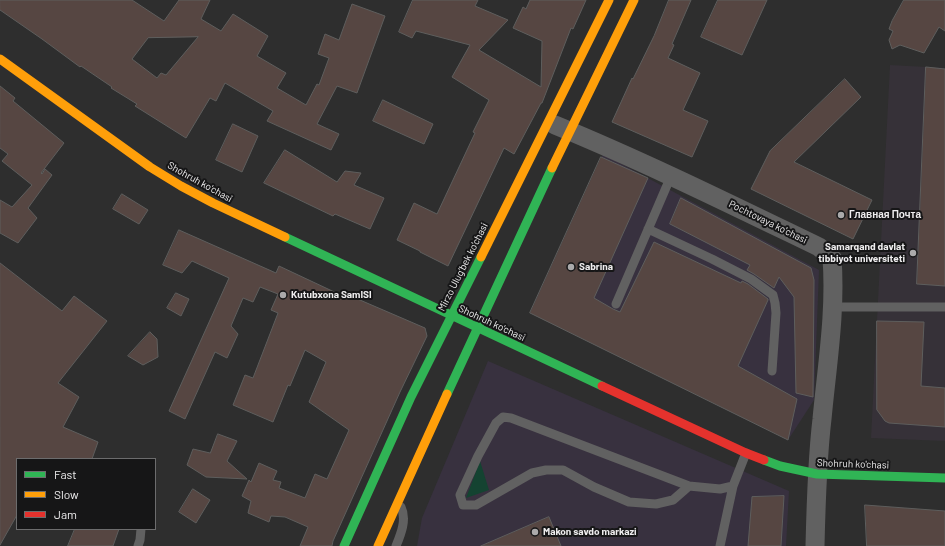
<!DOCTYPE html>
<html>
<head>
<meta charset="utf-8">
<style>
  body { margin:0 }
  #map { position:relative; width:945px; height:546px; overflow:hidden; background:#2e2e2e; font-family:Barlow,sans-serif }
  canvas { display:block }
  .legend { position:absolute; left:16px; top:458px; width:140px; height:72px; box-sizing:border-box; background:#161617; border:1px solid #6c6c6d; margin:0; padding:5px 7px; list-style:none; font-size:12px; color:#eeedee }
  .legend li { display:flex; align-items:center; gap:8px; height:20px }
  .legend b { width:20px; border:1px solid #6c6c6d }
</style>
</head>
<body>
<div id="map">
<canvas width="945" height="546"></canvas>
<ul class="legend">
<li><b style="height:5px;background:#30b455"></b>Fast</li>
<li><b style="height:5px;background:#ff9f0a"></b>Slow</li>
<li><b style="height:5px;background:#e5322d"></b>Jam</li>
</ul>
</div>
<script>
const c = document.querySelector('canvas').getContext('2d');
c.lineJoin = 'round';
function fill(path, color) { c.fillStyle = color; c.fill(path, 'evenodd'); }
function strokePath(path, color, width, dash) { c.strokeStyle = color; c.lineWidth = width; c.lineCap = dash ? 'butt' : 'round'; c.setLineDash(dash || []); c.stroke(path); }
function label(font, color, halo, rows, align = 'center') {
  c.font = font + ' Barlow,sans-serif'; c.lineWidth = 4; c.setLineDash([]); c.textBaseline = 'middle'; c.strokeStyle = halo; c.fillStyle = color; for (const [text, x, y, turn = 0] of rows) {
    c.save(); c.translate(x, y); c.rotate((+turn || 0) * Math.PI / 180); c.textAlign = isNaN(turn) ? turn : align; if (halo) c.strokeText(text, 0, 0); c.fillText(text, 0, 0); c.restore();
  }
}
fill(new Path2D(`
  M 603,154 L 819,270 L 814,400 L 788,440 L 530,313 Z
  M 488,361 L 789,491 L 786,546 L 417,546 L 422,518 Z`), '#38313f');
fill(new Path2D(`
  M 890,65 L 945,68 L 945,441 L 871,438 Z`), '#363138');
fill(new Path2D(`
  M 480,461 L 489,490 L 466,498 Z`), '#144331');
const building = new Path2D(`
  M 0,0 L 132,0 L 164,21 L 179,0 L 210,0 L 201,19 L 221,31 L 233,14 L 268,36 L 257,56 L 286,73 L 277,88 L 306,105 L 317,84 L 319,85 L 329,58 L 318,54 L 325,34 L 339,40 L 352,4 L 385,16 L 357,93 L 337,86 L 317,124 L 339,134 L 331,150 L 267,121 L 273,111 L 225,83 L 216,101 L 210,98 L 186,138 L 135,106 L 137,104 L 111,88 L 112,87 L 81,66 L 80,67 L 42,39 L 0,10 ZM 198,37 L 166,75 L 161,73 L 157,78 L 132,59 L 148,38 Z
  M 413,0 L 478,0 L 475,6 L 508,20 L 479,50 L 541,87 L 542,41 L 513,28 L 523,7 L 526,9 L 530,0 L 586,0 L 573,29 L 571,28 L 542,103 L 541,103 L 514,154 L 504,148 L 448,266 L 420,252 L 420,251 L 397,240 L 414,203 L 437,214 L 475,133 L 473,132 L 489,100 L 452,77 L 470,45 L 416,31 L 412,38 L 399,32 Z
  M 669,0 L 691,0 L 672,44 L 674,45 L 668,58 L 700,73 L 683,110 L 708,121 L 692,157 L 612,122 L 632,78 L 633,79 L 654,36 Z
  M 718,0 L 767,0 L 742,55 L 701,37 Z
  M 904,0 L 945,0 L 945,31 L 939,27 L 924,53 L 900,45 L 892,49 L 889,40 L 893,31 L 889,29 L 892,21 Z
  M 926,67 L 945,69 L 945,286 L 917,284 Z
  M 845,79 L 861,97 L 794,162 L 872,200 L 853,239 L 751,189 L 770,151 Z
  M 0,86 L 15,98 L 13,101 L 64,143 L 41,173 L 42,174 L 45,169 L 52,175 L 28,208 L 37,218 L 18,243 L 0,233 L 0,200 L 12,207 L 32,185 L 2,161 L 8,154 L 0,148 Z
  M 383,100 L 433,124 L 424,144 L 373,121 Z
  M 233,124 L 258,136 L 242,172 L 216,160 Z
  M 285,150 L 337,182 L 345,171 L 361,173 L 354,185 L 384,198 L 370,229 L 335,214 L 333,216 L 264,183 Z
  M 601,157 L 648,178 L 594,298 L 613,309 L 620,312 L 654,242 L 741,283 L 742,281 L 748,284 L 768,299 L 768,300 L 738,366 L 797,399 L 788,440 L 530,313 Z
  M 122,194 L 148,210 L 139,224 L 113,209 Z
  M 681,198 L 811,268 L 814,280 L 813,397 L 796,393 L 794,297 L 779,277 L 774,288 L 754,274 L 747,270 L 750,265 L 670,224 Z
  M 179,230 L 276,273 L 279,266 L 345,297 L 346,294 L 425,328 L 427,336 L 400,392 L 333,541 L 332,546 L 300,546 L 308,527 L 285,517 L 271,516 L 269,522 L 248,513 L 251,501 L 242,496 L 249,480 L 251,482 L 259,463 L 277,471 L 273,480 L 281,482 L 279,488 L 305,498 L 315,474 L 327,479 L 349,430 L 309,402 L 326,362 L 305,350 L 290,386 L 288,385 L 273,422 L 233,405 L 245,375 L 253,378 L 278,313 L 271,310 L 278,294 L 260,287 L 253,302 L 243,298 L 231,326 L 238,334 L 227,358 L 215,352 L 185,419 L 169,411 L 229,278 L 192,261 L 182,273 L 163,265 Z
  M 0,263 L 62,311 L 74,296 L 107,321 L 58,383 L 79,397 L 63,427 L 98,442 L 92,459 L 17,459 L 17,515 L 0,545 Z
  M 176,293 L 189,299 L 181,316 L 167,308 Z
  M 877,321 L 924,322 L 921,386 L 945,388 L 945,427 L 889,423 L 885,421 L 877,410 Z
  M 150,332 L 157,339 L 158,357 L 143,365 L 128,356 Z
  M 218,434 L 237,441 L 227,461 L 247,479 L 206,477 L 187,465 L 193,449 L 210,453 Z
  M 193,489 L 210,500 L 196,523 L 179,512 Z
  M 784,496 L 781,546 L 748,546 L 752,497 Z
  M 865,505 L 945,511 L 945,546 L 867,546 Z
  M 549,517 L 561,546 L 481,546 Z
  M 75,529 L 119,529 L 113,546 L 68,546 Z`);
fill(building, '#564642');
strokePath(building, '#5e5e5d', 1);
strokePath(new Path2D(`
  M 648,229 L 712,259 L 751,279 L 773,295 L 775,303 L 776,313 L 772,371
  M 616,304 L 671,176
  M 833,307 L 945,307
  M 689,486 L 673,500 L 656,504 L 629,502 L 594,487 L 563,470 L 546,470 L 532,473 L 476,505 L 463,505 L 460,495 L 478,456 L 496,423 L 503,417 L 511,418 L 689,486 L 720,489 L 733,486
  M 138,546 L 140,540 L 141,529
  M 396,546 C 401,534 407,519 401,507
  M 720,546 L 733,486 L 746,453`), '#616161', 9);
strokePath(new Path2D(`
  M 555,125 C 645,162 732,205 819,247 L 832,258 C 836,312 827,365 822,419 C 817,461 816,503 815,546`), '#616161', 19);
strokePath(new Path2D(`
  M 285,237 L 602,386
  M 447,394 L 552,168
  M 764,460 L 780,466 L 817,474 L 945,478
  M 344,546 L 411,397 L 481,257`), '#30b455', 9);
strokePath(new Path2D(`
  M 0,59 L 150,167 L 181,186 L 213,203 L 285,237
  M 552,168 L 634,0
  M 481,257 L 609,0
  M 378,546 L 447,394`), '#ff9f0a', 9);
strokePath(new Path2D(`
  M 602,386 L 746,453 L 764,460`), '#e5322d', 9);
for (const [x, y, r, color] of [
  [841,215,4,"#abaaab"],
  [913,253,4,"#abaaab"],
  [571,267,4,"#abaaab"],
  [283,295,4,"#abaaab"],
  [535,532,4,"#abaaab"]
]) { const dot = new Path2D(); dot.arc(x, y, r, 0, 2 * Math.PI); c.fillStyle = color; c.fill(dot); strokePath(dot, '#161617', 1.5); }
label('10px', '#eeedee', '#161617', [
  ["Shohruh ko'chasi",200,182,29],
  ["Pochtovaya ko'chasi",768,222,26],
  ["Mirzo Ulug'bek ko'chasi",463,267,-63],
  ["Shohruh ko'chasi",492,323,25],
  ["Shohruh ko'chasi",853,464,2]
]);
label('bold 10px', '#eeedee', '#161617', [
  ["Главная Почта",849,215],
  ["Samarqand davlat",905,247,"right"],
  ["tibbiyot universiteti",905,259,"right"],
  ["Sabrina",579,267],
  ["Kutubxona SamISI",291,295],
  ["Makon savdo markazi",543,532]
], 'left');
</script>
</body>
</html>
